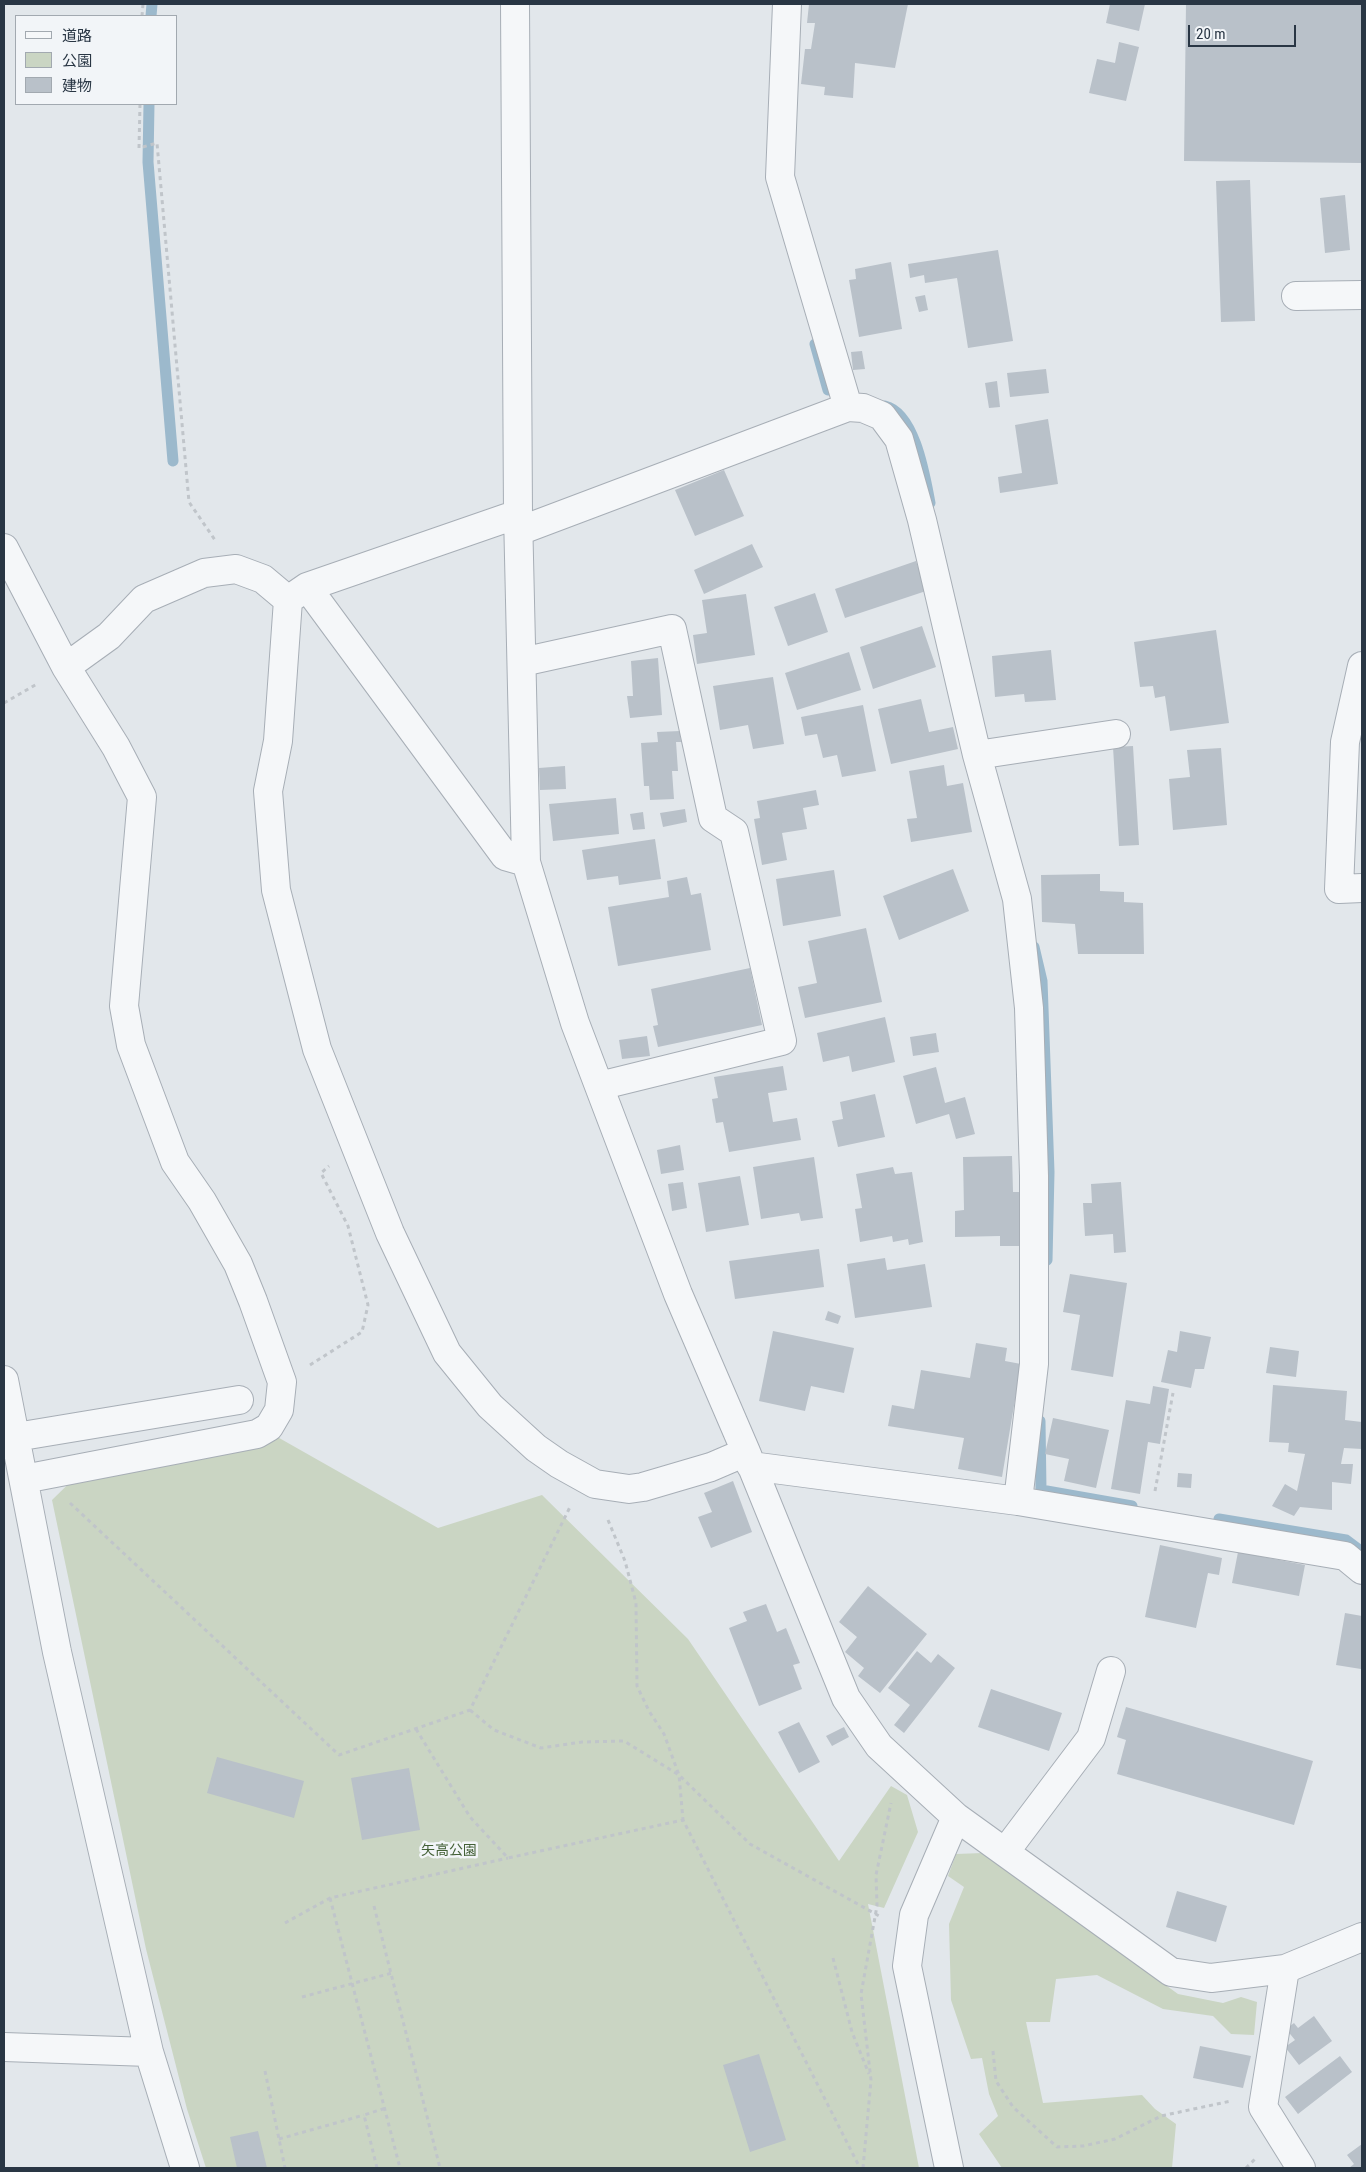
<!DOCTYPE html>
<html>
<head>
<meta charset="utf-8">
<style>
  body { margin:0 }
  #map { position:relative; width:1366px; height:2172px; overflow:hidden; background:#e2e7eb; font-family:"Roboto Condensed","Noto Sans JP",sans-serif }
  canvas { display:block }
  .frame { position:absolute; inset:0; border:5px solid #293644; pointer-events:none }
  .legend { position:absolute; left:15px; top:15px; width:162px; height:90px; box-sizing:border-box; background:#f2f5f8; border:1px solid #a2a9b0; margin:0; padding:6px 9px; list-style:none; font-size:15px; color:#293644 }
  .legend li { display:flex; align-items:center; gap:10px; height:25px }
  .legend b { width:25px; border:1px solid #a2a9b0 }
  .scale { position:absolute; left:1188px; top:25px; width:108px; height:22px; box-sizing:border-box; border:2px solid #293644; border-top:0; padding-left:6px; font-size:15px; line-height:18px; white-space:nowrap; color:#293644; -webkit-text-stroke:4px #f2f5f8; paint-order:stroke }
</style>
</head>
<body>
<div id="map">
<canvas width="1366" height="2172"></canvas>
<div class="frame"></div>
<ul class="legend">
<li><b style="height:6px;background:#f5f7f9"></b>道路</li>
<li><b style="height:14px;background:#cad5c3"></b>公園</li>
<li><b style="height:14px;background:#b9c1c9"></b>建物</li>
</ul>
<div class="scale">20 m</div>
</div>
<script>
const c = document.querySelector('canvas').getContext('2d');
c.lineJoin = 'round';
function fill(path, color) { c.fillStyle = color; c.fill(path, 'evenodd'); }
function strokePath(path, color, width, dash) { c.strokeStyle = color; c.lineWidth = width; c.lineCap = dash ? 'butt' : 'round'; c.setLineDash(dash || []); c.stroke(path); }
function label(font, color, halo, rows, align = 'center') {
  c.font = font + ' "Roboto Condensed","Noto Sans JP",sans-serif'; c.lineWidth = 5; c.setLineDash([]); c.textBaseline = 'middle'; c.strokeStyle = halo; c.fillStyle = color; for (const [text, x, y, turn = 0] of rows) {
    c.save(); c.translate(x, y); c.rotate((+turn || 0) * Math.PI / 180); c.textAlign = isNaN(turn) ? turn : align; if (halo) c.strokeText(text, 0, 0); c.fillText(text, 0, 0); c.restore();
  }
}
fill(new Path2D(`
  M 258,1426 L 438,1528 L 542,1495 L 688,1639 L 839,1861 L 891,1786 L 907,1795 L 918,1832 L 884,1908 L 868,1904 L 919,2168 L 206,2168 L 187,2109 L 146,1949 L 52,1500 L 98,1455 Z
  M 983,1853 L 1178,1994 L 1223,2003 L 1241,1997 L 1257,2002 L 1254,2035 L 1231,2034 L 1213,2016 L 1163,2009 L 1097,1975 L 1056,1979 L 1050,2022 L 1026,2022 L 1043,2103 L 1142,2095 L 1155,2109 L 1176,2124 L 1172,2168 L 1002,2168 L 979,2134 L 998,2116 L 989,2094 L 982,2058 L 971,2059 L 951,2000 L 949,1924 L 964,1887 L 948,1876 L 956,1854 Z`), '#cad5c3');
strokePath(new Path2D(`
  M 151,16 L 152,4
  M 149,104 L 148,162 L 173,461
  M 815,344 L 828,390
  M 885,406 C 915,413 925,477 930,503
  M 1034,947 L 1042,981 L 1049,1172 L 1047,1260
  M 1040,1421 L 1041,1490 L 1132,1506
  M 1219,1519 L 1346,1540 L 1362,1552`), '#9cb9cc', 11);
fill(new Path2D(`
  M 809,4 L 908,4 L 895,68 L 855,63 L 853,98 L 824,95 L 825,87 L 801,84 L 805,49 L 811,49 L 815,23 L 807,23 Z
  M 1110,4 L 1145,4 L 1139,31 L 1106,23 Z
  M 1186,4 L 1362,4 L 1362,163 L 1184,161 Z
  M 1119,42 L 1139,47 L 1126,101 L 1089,93 L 1097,59 L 1115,63 Z
  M 1250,180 L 1255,321 L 1221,322 L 1216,181 Z
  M 1345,195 L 1350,250 L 1325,253 L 1320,198 Z
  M 998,250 L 1013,341 L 968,348 L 957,278 L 925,283 L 924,275 L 910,278 L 908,264 Z
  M 891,262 L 902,329 L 859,337 L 849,280 L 856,279 L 855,269 Z
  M 925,295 L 928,310 L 919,312 L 915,297 Z
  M 862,351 L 865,369 L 853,370 L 851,352 Z
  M 1046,369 L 1049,393 L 1010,397 L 1007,373 Z
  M 997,381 L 1000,407 L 989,408 L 985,383 Z
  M 1048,419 L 1058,484 L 1000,493 L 998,477 L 1022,473 L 1015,425 Z
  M 724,470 L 744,516 L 695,536 L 675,490 Z
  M 752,544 L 763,567 L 704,594 L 694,570 Z
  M 916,561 L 926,591 L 845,618 L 835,589 Z
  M 815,593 L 828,632 L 788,646 L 774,607 Z
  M 746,594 L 755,655 L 697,664 L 693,635 L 707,633 L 702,600 Z
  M 922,626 L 936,667 L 873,689 L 860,647 Z
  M 1216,630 L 1229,723 L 1170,731 L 1165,696 L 1155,698 L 1153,686 L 1140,687 L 1134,642 Z
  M 1051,650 L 1056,700 L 1025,702 L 1024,694 L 995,697 L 992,656 Z
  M 849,652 L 861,690 L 797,710 L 785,673 Z
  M 658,658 L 662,715 L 630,718 L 627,696 L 633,696 L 631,661 Z
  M 773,677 L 784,744 L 753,749 L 748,725 L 720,730 L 713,686 Z
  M 921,699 L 929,732 L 953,727 L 958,749 L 891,764 L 878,709 Z
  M 863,705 L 876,771 L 842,777 L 837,755 L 823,758 L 817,734 L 805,736 L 801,717 Z
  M 680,731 L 681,742 L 676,742 L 678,771 L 672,771 L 674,799 L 650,800 L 649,786 L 644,786 L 641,743 L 658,742 L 657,732 Z
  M 1133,746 L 1139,845 L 1119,846 L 1113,747 Z
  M 1221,748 L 1227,825 L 1173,830 L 1169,779 L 1190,777 L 1187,750 Z
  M 944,765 L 947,786 L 963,783 L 972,832 L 911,842 L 907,819 L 917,818 L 909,771 Z
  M 565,766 L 566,789 L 540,790 L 539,768 Z
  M 816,790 L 819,805 L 803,808 L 807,829 L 782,833 L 787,860 L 762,865 L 754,819 L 760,818 L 757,801 Z
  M 616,798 L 619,834 L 553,841 L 549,804 Z
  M 685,809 L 687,822 L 663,827 L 660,813 Z
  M 643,812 L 645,829 L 633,830 L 630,814 Z
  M 655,839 L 661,879 L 619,885 L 618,876 L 587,880 L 582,850 Z
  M 953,869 L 969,911 L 899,940 L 883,896 Z
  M 834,870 L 841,916 L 783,926 L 776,879 Z
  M 1100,874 L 1100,891 L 1124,892 L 1124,902 L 1143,903 L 1144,954 L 1078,954 L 1075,924 L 1042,922 L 1041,875 Z
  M 687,877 L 691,895 L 701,893 L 711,950 L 618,966 L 608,907 L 669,897 L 667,881 Z
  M 866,928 L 882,1002 L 805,1018 L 798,987 L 817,983 L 808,941 Z
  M 750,968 L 762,1025 L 658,1047 L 653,1026 L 658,1025 L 651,989 Z
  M 885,1017 L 895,1062 L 852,1072 L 849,1056 L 823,1062 L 817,1033 Z
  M 936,1033 L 939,1052 L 913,1056 L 910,1037 Z
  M 647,1036 L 650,1056 L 622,1059 L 619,1040 Z
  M 783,1066 L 787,1090 L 768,1093 L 773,1122 L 797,1118 L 801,1140 L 729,1152 L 723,1122 L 716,1123 L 712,1099 L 718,1098 L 714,1077 Z
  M 936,1067 L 945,1103 L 965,1097 L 975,1134 L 956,1139 L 949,1114 L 916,1124 L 903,1076 Z
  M 875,1094 L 885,1137 L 838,1147 L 832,1121 L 843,1119 L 840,1102 Z
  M 680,1145 L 684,1170 L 661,1174 L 657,1150 Z
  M 1012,1156 L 1013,1192 L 1023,1192 L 1024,1246 L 1000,1246 L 1000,1236 L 955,1237 L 955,1211 L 964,1210 L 963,1157 Z
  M 814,1157 L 823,1218 L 801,1221 L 799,1213 L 761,1219 L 753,1167 Z
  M 893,1167 L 895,1174 L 912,1172 L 923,1242 L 909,1245 L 908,1239 L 893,1242 L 892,1236 L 860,1242 L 855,1209 L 862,1208 L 856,1174 Z
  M 740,1176 L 749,1225 L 706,1232 L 698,1183 Z
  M 683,1182 L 687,1208 L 672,1211 L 668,1184 Z
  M 1121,1182 L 1126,1252 L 1114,1253 L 1113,1234 L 1085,1236 L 1083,1203 L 1092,1203 L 1091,1184 Z
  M 819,1249 L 824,1287 L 735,1299 L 729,1261 Z
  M 885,1258 L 887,1270 L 925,1264 L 932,1307 L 855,1318 L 847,1264 Z
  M 1070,1274 L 1127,1283 L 1113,1377 L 1071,1370 L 1080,1315 L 1063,1312 Z
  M 828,1311 L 841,1316 L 838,1324 L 825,1320 Z
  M 773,1331 L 854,1348 L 844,1393 L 811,1386 L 805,1411 L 759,1401 Z
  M 1180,1331 L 1211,1337 L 1204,1369 L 1195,1369 L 1191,1388 L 1161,1382 L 1168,1350 L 1177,1352 Z
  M 976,1343 L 1007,1348 L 1005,1361 L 1021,1364 L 1002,1477 L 958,1469 L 964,1438 L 888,1426 L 892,1405 L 914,1409 L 921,1370 L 970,1378 Z
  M 1270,1347 L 1299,1351 L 1296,1377 L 1266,1373 Z
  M 1273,1385 L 1347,1391 L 1345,1420 L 1362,1422 L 1362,1449 L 1344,1448 L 1341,1464 L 1353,1464 L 1351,1484 L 1332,1482 L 1332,1510 L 1300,1507 L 1294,1516 L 1272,1506 L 1285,1484 L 1297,1491 L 1305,1454 L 1288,1452 L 1289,1443 L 1269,1442 Z
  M 1153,1386 L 1169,1389 L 1160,1444 L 1148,1442 L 1140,1494 L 1111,1489 L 1126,1400 L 1150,1404 Z
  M 1053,1418 L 1109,1430 L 1096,1488 L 1064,1481 L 1069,1459 L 1045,1454 Z
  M 1178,1473 L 1192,1474 L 1191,1488 L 1177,1487 Z
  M 733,1481 L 752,1532 L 711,1548 L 698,1517 L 712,1512 L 704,1493 Z
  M 1160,1545 L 1222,1558 L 1219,1575 L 1208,1573 L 1196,1628 L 1145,1617 Z
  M 1238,1552 L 1305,1565 L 1299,1596 L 1232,1583 Z
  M 868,1586 L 927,1634 L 880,1693 L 858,1676 L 864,1668 L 845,1652 L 857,1637 L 839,1622 Z
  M 766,1604 L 777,1632 L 786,1628 L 800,1663 L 793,1665 L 802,1689 L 759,1706 L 729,1628 L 747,1621 L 743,1612 Z
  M 1345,1613 L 1362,1616 L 1361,1669 L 1336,1665 Z
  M 917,1651 L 931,1663 L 938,1654 L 955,1668 L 904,1733 L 894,1725 L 910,1705 L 888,1688 Z
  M 991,1689 L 1062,1713 L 1049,1751 L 978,1727 Z
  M 1126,1707 L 1313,1761 L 1294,1825 L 1117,1774 L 1126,1740 L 1117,1737 Z
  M 799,1722 L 820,1762 L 799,1773 L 778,1732 Z
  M 844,1727 L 849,1737 L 832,1746 L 826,1736 Z
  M 217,1757 L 304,1781 L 294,1818 L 207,1793 Z
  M 409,1768 L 420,1830 L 362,1840 L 351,1778 Z
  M 1177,1891 L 1227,1906 L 1216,1942 L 1166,1927 Z
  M 1314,2016 L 1332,2041 L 1299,2065 L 1285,2047 L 1295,2040 L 1286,2029 L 1294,2023 L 1298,2028 Z
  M 1200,2046 L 1251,2056 L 1243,2088 L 1193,2078 Z
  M 759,2054 L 786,2140 L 750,2152 L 723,2065 Z
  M 1340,2056 L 1352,2072 L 1298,2114 L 1285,2097 Z
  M 258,2131 L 267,2168 L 237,2168 L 230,2137 Z
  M 1362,2144 L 1362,2168 L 1349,2168 L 1354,2164 L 1347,2155 Z`), '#b9c1c9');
const minor = new Path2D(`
  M 515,4 L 518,514 L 526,862 L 575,1023 L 678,1294 L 746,1452 L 846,1698 L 879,1746 L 956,1817 L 1171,1972 L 1211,1978 L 1285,1969 L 1362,1937
  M 787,4 L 780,177 L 848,407
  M 1296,296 L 1362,295
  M 518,514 L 307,587 L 288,600 L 278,741 L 268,791 L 276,890 L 317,1049 L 390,1233 L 447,1353 L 490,1406 L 536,1448 L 559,1464 L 595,1484 L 629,1489 L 643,1487 L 711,1467 L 746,1452
  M 519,531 L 848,407 L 863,408 L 882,416 L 899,439 L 922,520 L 977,755 L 1017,899 L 1029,1008 L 1034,1176 L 1034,1364 L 1018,1501
  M 4,548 L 66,667 L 116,747 L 142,797 L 124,1006 L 131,1045 L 175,1162 L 202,1201 L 238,1264 L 253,1301 L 282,1382 L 279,1410 L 269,1427 L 257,1434 L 24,1479
  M 307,587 L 505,856 L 526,862
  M 522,662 L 672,629 L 713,818 L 734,832 L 782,1041 L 599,1086
  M 1362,666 L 1345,742 L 1339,889 L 1362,888
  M 66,667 L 109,636 L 144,599 L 204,573 L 236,569 L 263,579 L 288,600
  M 977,755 L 1116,734
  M 4,1380 L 57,1652 L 149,2052 L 185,2168
  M 4,1439 L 239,1400
  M 751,1466 L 1018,1501 L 1345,1556 L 1362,1570
  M 1005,1852 L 1091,1738 L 1111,1671
  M 1285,1969 L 1263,2107 L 1301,2168
  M 4,2047 L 149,2052
  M 949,2168 L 907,1966 L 914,1915 L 956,1817`);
strokePath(minor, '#a7aeb6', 30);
strokePath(new Path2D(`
  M 142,16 L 143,4
  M 140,104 L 139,148 L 157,143 L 189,502 L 215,540
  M 4,703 L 37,684
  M 310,1365 L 362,1332 L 368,1305 L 348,1226 L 321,1173 L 329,1166
  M 1155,1491 L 1173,1393
  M 70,1503 L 339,1755 L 470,1710 L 570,1507
  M 608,1520 L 625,1561 L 636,1603 L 637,1686 L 649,1711 L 664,1734 L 679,1775 L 683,1820
  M 470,1710 L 494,1730 L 541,1748 L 582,1742 L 624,1741 L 679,1775 L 750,1844 L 881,1917
  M 416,1729 L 470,1817 L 508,1858 L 683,1820 L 860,2168
  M 330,1898 L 400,2168
  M 374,1906 L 440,2168
  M 285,1923 L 330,1898 L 508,1858
  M 833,1958 L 852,2032 L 869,2074
  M 302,1997 L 392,1973
  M 993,2051 L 996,2081 L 1013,2107 L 1057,2147 L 1083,2146 L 1115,2139 L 1161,2116 L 1231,2101
  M 265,2071 L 285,2168
  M 279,2139 L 364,2115
  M 377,2168 L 364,2115 L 386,2108
  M 863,2168 L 871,2080 L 861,1994 L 877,1906 L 876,1875 L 891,1803
  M 1246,2168 L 1257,2157`), '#c0c5ca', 3, [4, 4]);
strokePath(minor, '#f5f7f9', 28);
label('14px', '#436036', '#f2f5f8', [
  ["矢高公園",449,1851]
]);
</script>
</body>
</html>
